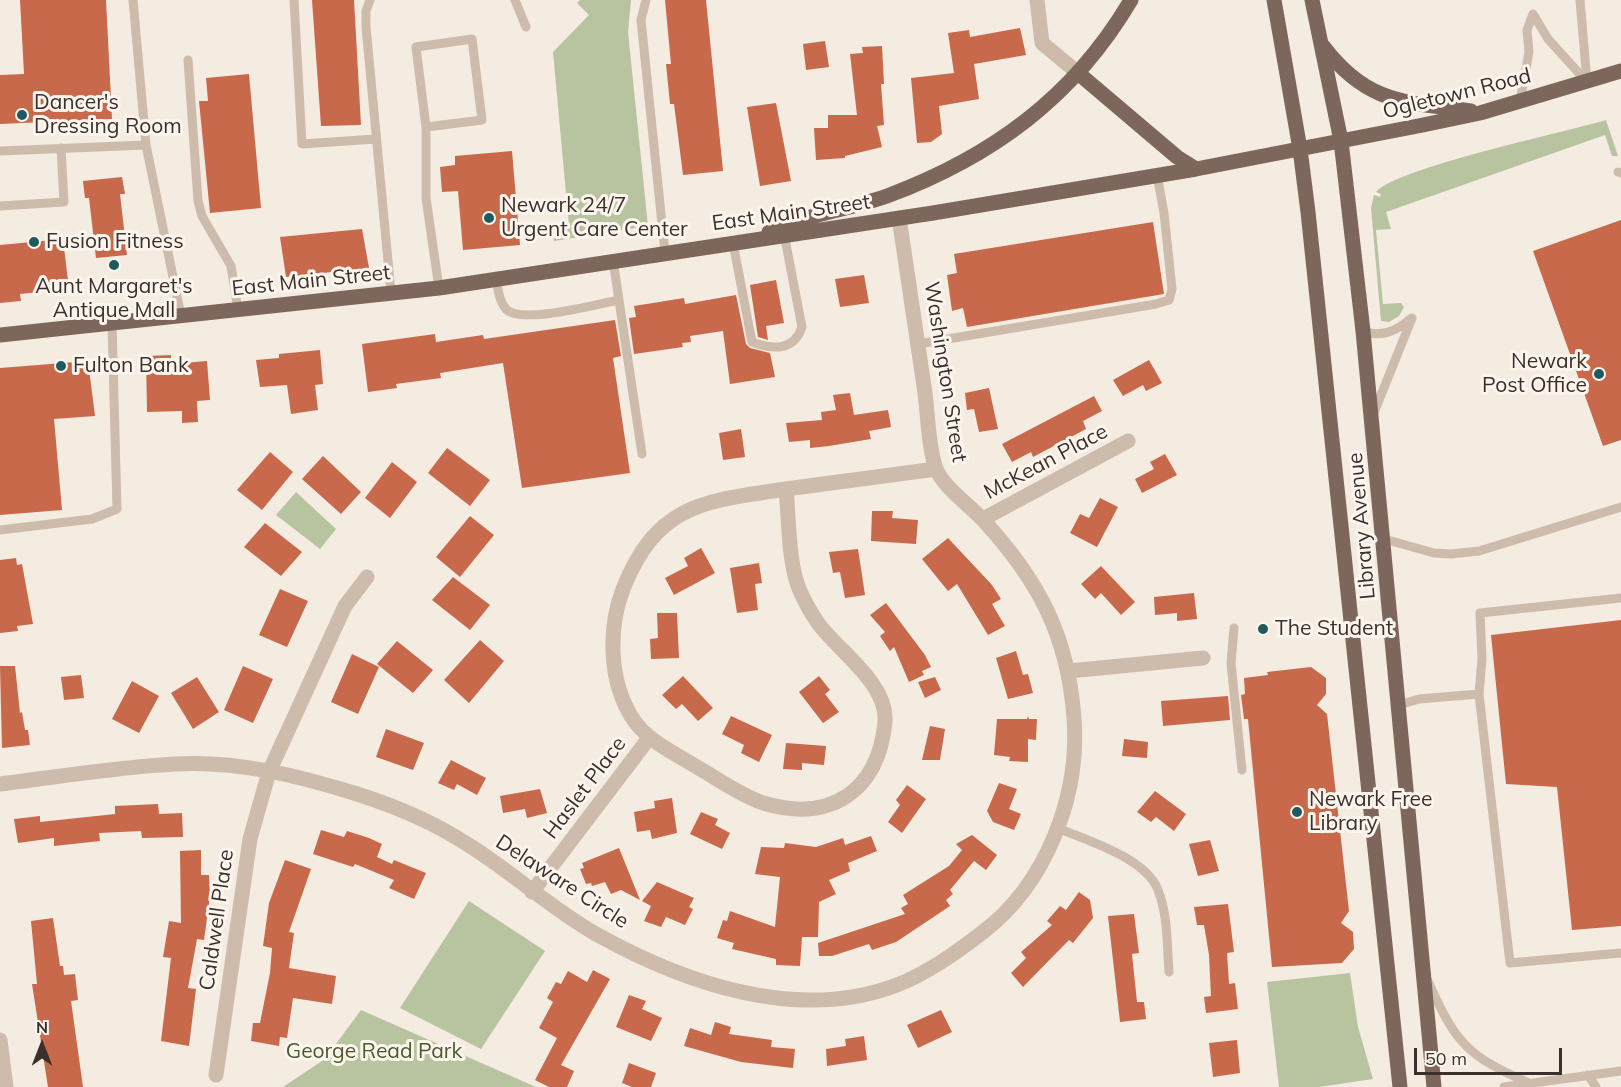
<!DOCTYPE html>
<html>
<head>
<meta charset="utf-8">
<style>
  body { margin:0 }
  #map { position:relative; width:1621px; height:1087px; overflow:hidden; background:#f4ebe1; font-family:Mulish,sans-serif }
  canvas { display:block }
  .north { position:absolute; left:12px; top:1015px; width:60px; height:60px; -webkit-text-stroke:4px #fbf5ee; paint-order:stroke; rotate:0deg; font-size:16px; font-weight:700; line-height:24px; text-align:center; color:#3b302b }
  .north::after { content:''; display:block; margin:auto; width:21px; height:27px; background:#3b302b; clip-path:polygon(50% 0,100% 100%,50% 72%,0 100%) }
  .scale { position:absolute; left:1414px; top:1048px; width:148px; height:27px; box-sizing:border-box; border:3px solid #3b302b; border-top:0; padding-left:8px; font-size:18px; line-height:21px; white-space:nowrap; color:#3b302b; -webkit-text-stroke:4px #fbf5ee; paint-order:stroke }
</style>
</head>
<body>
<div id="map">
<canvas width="1621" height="1087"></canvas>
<div class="north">N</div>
<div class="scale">50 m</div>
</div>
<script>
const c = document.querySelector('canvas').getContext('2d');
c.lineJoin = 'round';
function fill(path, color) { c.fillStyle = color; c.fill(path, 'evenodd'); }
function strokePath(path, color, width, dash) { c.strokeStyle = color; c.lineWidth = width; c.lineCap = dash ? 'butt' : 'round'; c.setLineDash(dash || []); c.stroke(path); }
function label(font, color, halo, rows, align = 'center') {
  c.font = font + ' Mulish,sans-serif'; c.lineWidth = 6; c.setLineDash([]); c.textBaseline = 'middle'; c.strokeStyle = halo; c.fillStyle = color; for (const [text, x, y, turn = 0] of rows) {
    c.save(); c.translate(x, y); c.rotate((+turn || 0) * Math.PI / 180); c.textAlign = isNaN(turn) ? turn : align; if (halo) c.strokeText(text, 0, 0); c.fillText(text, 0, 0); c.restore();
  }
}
fill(new Path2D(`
  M 580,0 L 631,0 L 628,32 L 648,226 L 554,241 L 551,229 L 569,226 L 553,52 L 589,15 L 577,3 Z
  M 1606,120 L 1618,156 L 1612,156 L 1605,135 L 1386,212 L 1391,229 L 1376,230 L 1383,304 L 1401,303 L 1404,307 L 1399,316 L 1389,322 L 1381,321 L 1371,208 L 1374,195 L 1380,197 L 1381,194 L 1376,192 C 1396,168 1566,132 1606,120 Z
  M 296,492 L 336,529 L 320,549 L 276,515 Z
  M 469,901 L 545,951 L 481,1049 L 400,1008 Z
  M 1350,973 L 1358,1027 L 1373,1079 L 1319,1087 L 1279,1087 L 1267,982 Z
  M 361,1010 L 536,1087 L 283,1087 L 325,1059 Z`), '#b8c4a0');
fill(new Path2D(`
  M 20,0 L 106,0 L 112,119 L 0,124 L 0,75 L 24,74 Z
  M 312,0 L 354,0 L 361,125 L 321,126 Z
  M 665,0 L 706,0 L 723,171 L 683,175 L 674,104 L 670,104 L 666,64 L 671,64 Z
  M 1020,28 L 1026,55 L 974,64 L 979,99 L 939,106 L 942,134 L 931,142 L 917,143 L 911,78 L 954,73 L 948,33 L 969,30 L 970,37 Z
  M 825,41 L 829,67 L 806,70 L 803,44 Z
  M 882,46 L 884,84 L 881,84 L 884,125 L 877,126 L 882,147 L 845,156 L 845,158 L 816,160 L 814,128 L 828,128 L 828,115 L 857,115 L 850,54 L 863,53 L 862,47 Z
  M 249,74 L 261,208 L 210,213 L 199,101 L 208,101 L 206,78 Z
  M 776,103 L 791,181 L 760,186 L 747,107 Z
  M 512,151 L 520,245 L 463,250 L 458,191 L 442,192 L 440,167 L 455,165 L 455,156 Z
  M 122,177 L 125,194 L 120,194 L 127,255 L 96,258 L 89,198 L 85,198 L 83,181 Z
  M 1621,220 L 1621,440 L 1603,446 L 1533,251 Z
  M 1153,222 L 1164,294 L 967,327 L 963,308 L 952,311 L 947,275 L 957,273 L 954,254 Z
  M 362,229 L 369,268 L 286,277 L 280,237 Z
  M 63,239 L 69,289 L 20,294 L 21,301 L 0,303 L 0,245 Z
  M 864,275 L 869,303 L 840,307 L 835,279 Z
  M 776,280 L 784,323 L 766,326 L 768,340 L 758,337 L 750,285 Z
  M 736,295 L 746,344 L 750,348 L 770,353 L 775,377 L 730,384 L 723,331 L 690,336 L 691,342 L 682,343 L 683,347 L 634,354 L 629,318 L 636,317 L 634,306 L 684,298 L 685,304 Z
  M 615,320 L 621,356 L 613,358 L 630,473 L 522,488 L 503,363 L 440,373 L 441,378 L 396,384 L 397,388 L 368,392 L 362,344 L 435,334 L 436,342 L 483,335 L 484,339 Z
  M 320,350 L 323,384 L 315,385 L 318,410 L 291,414 L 287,385 L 260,387 L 256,360 L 279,358 L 279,354 Z
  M 171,355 L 171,364 L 207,361 L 210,400 L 197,401 L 198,422 L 182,423 L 182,411 L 147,412 L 146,356 Z
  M 1149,360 L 1162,383 L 1146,391 L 1143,385 L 1123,396 L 1113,380 Z
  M 88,361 L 95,416 L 54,419 L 62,510 L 0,515 L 0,368 Z
  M 989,388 L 998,429 L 979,432 L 974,409 L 967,410 L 965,393 Z
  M 850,393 L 854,415 L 888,410 L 891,427 L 869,431 L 871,439 L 829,446 L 810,448 L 810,440 L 789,442 L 786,423 L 822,420 L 821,412 L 836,410 L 833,395 Z
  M 1094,396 L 1102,411 L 1083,421 L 1086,429 L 1033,457 L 1031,452 L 1012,462 L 1002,444 Z
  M 741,429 L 745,457 L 723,460 L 719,433 Z
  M 447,448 L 490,480 L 470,506 L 428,473 Z
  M 270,452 L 293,472 L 262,510 L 237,490 Z
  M 1165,454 L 1177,475 L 1142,493 L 1135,479 L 1154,469 L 1150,462 Z
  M 323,456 L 361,492 L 341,514 L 302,479 Z
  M 392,462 L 417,482 L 390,518 L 365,498 Z
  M 1100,498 L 1118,507 L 1097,547 L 1070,533 L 1080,514 L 1089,518 Z
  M 872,511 L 893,511 L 892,518 L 918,520 L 916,544 L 871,541 Z
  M 470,516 L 494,535 L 460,577 L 436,557 Z
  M 265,523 L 302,552 L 281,576 L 244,547 Z
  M 948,538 L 992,585 L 1001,599 L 992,604 L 1005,626 L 988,635 L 957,584 L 948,591 L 922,559 Z
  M 701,548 L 715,573 L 674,595 L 665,578 L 688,566 L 684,558 Z
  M 858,549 L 865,595 L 845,598 L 840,572 L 833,573 L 829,552 Z
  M 16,558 L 17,565 L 22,564 L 33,624 L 17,626 L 18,631 L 0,633 L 0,560 Z
  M 759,563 L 762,583 L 755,584 L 758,610 L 737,613 L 730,568 Z
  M 1101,566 L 1135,602 L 1121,615 L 1101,593 L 1095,599 L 1081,584 Z
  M 453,577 L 490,605 L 470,630 L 432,600 Z
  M 280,589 L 308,601 L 287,647 L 259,635 Z
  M 1194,593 L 1197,619 L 1177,621 L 1177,613 L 1155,615 L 1154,597 Z
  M 886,603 L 925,655 L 931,667 L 922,671 L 924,675 L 909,682 L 894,647 L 890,651 L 880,636 L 885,632 L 870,615 Z
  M 657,613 L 677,613 L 679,658 L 651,659 L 650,639 L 658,638 Z
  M 1621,620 L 1621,926 L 1572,930 L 1557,787 L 1506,784 L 1491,635 Z
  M 480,640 L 504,661 L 469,703 L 444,680 Z
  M 397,641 L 433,670 L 413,693 L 377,664 Z
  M 1016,651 L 1023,675 L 1028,674 L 1033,693 L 1008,699 L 996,658 Z
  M 352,654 L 379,667 L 358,714 L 331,702 Z
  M 0,666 L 15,666 L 20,713 L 22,712 L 25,730 L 28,730 L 30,745 L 2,748 Z
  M 243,666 L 273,679 L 253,723 L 224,710 Z
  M 1311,667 L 1326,678 L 1326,694 L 1317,705 L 1327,714 L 1349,911 L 1341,923 L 1353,932 L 1354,949 L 1342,963 L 1272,967 L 1248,719 L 1244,719 L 1241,695 L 1245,694 L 1244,678 L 1268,675 L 1267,672 Z
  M 81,675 L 84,698 L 64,700 L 61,677 Z
  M 683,676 L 713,708 L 698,721 L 682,704 L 676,709 L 662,695 Z
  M 819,676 L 830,690 L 825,694 L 839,712 L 823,723 L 799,692 Z
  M 197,677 L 219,712 L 193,729 L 171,693 Z
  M 935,677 L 941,690 L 925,698 L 918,682 Z
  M 132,681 L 159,696 L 139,733 L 112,719 Z
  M 1228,696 L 1230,720 L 1163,726 L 1161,701 Z
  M 731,716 L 772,735 L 759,762 L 741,753 L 744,745 L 722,734 Z
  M 1028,716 L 1029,719 L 1037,719 L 1036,740 L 1028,739 L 1028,762 L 1009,761 L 1010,757 L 994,755 L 997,719 L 1027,719 Z
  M 930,726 L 945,729 L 940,760 L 922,760 Z
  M 386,729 L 424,743 L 413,770 L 376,757 Z
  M 1124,739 L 1148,742 L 1147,758 L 1122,756 Z
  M 786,743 L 826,746 L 824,765 L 802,763 L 802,770 L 783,769 Z
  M 451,760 L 486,778 L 477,795 L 457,784 L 454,790 L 438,783 Z
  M 999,783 L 1017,789 L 1009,809 L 1021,814 L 1014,830 L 993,822 L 987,811 Z
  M 907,785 L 926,799 L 902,833 L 888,822 L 900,805 L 896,800 Z
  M 540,789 L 547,813 L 527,818 L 525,809 L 503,813 L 500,796 Z
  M 1155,791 L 1186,814 L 1174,831 L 1156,817 L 1151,822 L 1137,812 Z
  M 672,798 L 677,833 L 652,839 L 650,830 L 637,832 L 634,812 L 655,808 L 654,801 Z
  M 158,804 L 159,814 L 182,813 L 183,837 L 142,838 L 141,831 L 99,833 L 100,841 L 54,846 L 54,838 L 18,843 L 14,819 L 40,816 L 40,822 L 115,814 L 115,806 Z
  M 701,812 L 718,819 L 715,825 L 730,833 L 722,849 L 690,834 Z
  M 321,830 L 344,837 L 347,831 L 369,838 L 382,844 L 377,857 L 392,864 L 394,860 L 426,873 L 414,899 L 389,888 L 394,880 L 355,864 L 353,867 L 313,854 Z
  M 972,835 L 997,855 L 986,870 L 974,861 L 950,890 L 953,894 L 946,900 L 950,906 L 896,942 L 872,950 L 869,944 L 832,956 L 819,956 L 818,943 L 905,914 L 901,908 L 908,904 L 903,895 L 949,866 L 962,850 L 956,844 Z
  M 871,836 L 877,851 L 848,863 L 850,871 L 829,880 L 836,894 L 819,902 L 818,937 L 802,937 L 800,966 L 776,965 L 776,959 L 732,949 L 734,943 L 717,938 L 723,920 L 727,921 L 730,911 L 775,927 L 780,877 L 755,874 L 761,847 L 784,848 L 785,843 L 816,847 L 843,838 L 845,845 Z
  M 1210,840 L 1219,871 L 1198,876 L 1189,844 Z
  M 619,848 L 640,900 L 621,890 L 611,894 L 605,882 L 592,886 L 591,883 L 586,884 L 580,869 L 584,868 L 582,863 Z
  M 201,850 L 201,875 L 209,875 L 210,896 L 204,940 L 197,939 L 188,988 L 196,989 L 189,1046 L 161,1041 L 171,958 L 163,957 L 169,921 L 181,923 L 180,851 Z
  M 285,860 L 311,869 L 289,932 L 294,933 L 289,968 L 336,976 L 332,1004 L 293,998 L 287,1038 L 280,1037 L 279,1046 L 251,1041 L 253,1023 L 260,1023 L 270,973 L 272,948 L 263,946 L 269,903 Z
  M 657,882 L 694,898 L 689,907 L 693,909 L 685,925 L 666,917 L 661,927 L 644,921 L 651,906 L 642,901 Z
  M 1079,892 L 1090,900 L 1093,918 L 1073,943 L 1069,940 L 1023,987 L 1011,973 L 1026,958 L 1021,952 L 1052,925 L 1047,921 L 1060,906 L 1066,910 Z
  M 1228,904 L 1234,952 L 1227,953 L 1229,984 L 1235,983 L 1238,1009 L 1206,1013 L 1204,997 L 1211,996 L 1209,955 L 1204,925 L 1197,925 L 1194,907 Z
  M 1134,914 L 1139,953 L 1132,954 L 1137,1002 L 1144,1002 L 1146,1019 L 1120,1022 L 1108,916 Z
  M 53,918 L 60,966 L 63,966 L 64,975 L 75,974 L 78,1000 L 71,1001 L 83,1087 L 48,1087 L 32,984 L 37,984 L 31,921 Z
  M 593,970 L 610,979 L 561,1065 L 574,1071 L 567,1087 L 549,1087 L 535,1080 L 557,1038 L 539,1028 L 553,1002 L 547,998 L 556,982 L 561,984 L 568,971 L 587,982 Z
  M 629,995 L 646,1001 L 642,1009 L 662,1018 L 651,1041 L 616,1027 Z
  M 941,1010 L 952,1032 L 918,1048 L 907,1025 Z
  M 715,1022 L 731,1027 L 729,1034 L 772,1040 L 771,1047 L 795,1049 L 793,1068 L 741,1062 L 684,1046 L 690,1028 L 711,1035 Z
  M 864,1036 L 867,1060 L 827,1066 L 826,1049 L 846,1046 L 845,1039 Z
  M 1237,1040 L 1240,1073 L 1213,1077 L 1209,1043 Z
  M 629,1063 L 656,1073 L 651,1087 L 632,1087 L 622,1083 Z`), '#c8694b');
strokePath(new Path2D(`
  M 133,0 L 146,145 L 181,316
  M 294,0 L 302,144 L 376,139
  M 370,0 L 366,11 L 366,27 L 391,293
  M 515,0 L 526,27
  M 646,0 L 641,20 L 665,253
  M 1580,0 L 1587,82
  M 188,60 L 198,201 L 202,216 L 231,266 L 238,310
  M 1520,101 L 1529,52 L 1527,30 L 1533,14 L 1548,39 L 1587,82
  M 426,127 L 482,120 L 472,39 L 416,47 L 426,127 L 426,198 L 439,288
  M 0,151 L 146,145
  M 1618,172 L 1621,173
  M 0,206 L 64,202 L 61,148
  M 733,243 L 752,342 C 773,350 794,351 802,327 L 784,234
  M 613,260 L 642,454
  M 496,278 C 498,289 499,301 506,309 C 520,325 597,304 619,300
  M 1363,331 C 1380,338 1397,331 1410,319
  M 918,344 L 1156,304 L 1169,300 L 1172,289 L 1164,213 L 1157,175
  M 1373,415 L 1412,318
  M 0,530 L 92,519 L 117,509 L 112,323
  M 1384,539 L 1434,553 L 1451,554 L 1479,551 L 1621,507
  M 1621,598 L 1480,613 L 1482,659 L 1479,694 L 1510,963 L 1621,953
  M 1234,628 L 1231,663 L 1242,770
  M 1399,705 L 1419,699 L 1479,694
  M 1058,828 C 1088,841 1146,858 1158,890 C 1168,915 1167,945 1169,972
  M 1428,981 C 1456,1044 1467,1056 1531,1084 L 1527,1087
  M 1588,1075 L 1596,1087
  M 1504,1087 L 1621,1071`), '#cdbbac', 9);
strokePath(new Path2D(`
  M 1037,0 L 1042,43 L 1078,73
  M 786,489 C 705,501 657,503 623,589 C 608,629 609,679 631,716 C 646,741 673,752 697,767 C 718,779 740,795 763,803 C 830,823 878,792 885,722 C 888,683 838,651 818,623 C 811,613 805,602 800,591 C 788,564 789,518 786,489 L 936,469
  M 983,519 L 1128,441
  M 1069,671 L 1203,658
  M 0,784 C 58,777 117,767 175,764 C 235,760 300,776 357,794 C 395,806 433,822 467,844 C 511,871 550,908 596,934 C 684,983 797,1023 897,985 C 928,973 957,952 983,932 C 1046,884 1080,796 1074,718 C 1068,636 1039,581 984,521 C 969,504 942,487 935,466 C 928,443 928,416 925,393 C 916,334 908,276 899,218
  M 532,892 L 649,738
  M 0,1040 L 6,1087
  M 216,1075 L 250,839 L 269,772 L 345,606 L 367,577`), '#cdbbac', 15);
strokePath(new Path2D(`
  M 1274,0 L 1300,149 L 1308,212 L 1400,1087
  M 1312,0 L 1341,141 L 1363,331 L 1434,1087
  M 1323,46 C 1367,104 1405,102 1471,111
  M 1078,73 L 1177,157 L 1196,169
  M 769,232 C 806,214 848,210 887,196 C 992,157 1074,97 1131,0
  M 0,335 L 439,288 L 933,213 L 1196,169 L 1423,125 L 1480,113 L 1621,71`), '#7d675c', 15);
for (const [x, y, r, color] of [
  [22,115,6,"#1f5a5e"],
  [489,218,6,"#1f5a5e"],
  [34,242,6,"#1f5a5e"],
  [114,265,6,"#1f5a5e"],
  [61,366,6,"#1f5a5e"],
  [1599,374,6,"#1f5a5e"],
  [1263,629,6,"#1f5a5e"],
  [1297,812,6,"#1f5a5e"]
]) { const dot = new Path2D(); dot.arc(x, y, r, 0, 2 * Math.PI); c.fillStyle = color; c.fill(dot); strokePath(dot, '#fbf5ee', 2); }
label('21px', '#3b302b', '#fbf5ee', [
  ["Ogletown Road",1457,94,-14],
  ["East Main Street",791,213,-8],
  ["East Main Street",311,281,-6],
  ["Washington Street",945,372,81],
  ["McKean Place",1046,462,-28],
  ["Library Avenue",1362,526,-95],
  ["Haslet Place",585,788,-53],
  ["Delaware Circle",562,882,33],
  ["Caldwell Place",217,920,-82]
]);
label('21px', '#3b302b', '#fbf5ee', [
  ["Dancer's",34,103],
  ["Dressing Room",34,127],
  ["Newark 24/7",501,206],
  ["Urgent Care Center",501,230],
  ["Fusion Fitness",46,242],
  ["Aunt Margaret's",114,287,"center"],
  ["Antique Mall",114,311,"center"],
  ["Newark",1587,362,"right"],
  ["Post Office",1587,386,"right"],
  ["Fulton Bank",73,366],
  ["The Student",1275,629],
  ["Newark Free",1309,800],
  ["Library",1309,824]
], 'left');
label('21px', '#4a5a2e', '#fbf5ee', [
  ["George Read Park",374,1052]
]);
</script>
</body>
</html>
